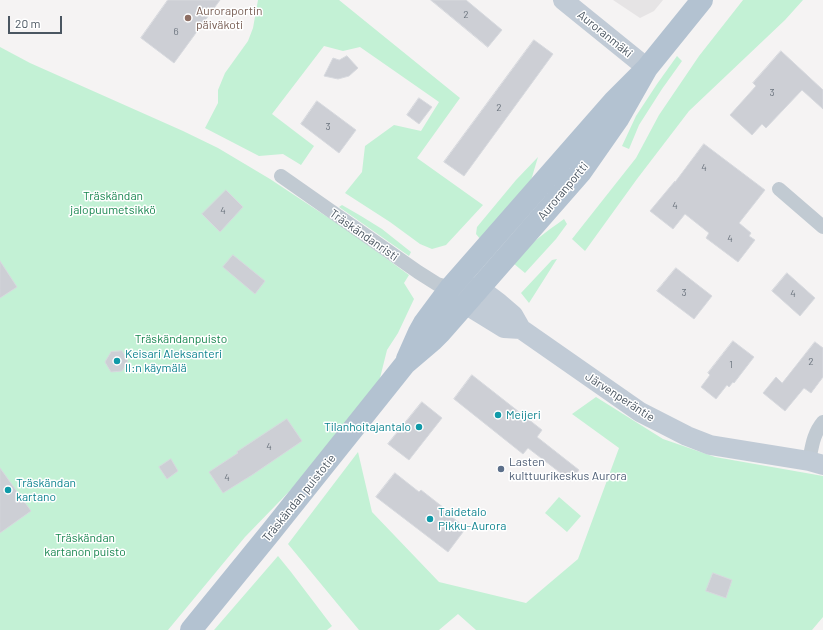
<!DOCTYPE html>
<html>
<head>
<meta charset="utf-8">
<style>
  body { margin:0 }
  #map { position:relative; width:823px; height:630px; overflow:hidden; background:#f5f3f3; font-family:Barlow,sans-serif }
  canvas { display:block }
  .scale { position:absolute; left:8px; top:16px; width:54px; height:18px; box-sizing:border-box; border:2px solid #4a5661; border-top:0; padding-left:5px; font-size:12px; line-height:14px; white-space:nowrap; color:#4a5661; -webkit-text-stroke:3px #fff; paint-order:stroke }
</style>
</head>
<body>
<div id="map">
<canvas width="823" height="630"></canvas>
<div class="scale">20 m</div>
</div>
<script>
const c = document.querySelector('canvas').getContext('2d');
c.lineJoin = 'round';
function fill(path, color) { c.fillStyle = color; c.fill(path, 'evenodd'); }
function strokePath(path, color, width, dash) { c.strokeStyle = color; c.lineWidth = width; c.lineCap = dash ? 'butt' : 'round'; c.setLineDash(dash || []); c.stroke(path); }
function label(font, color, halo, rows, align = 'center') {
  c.font = font + ' Barlow,sans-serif'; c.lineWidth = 3; c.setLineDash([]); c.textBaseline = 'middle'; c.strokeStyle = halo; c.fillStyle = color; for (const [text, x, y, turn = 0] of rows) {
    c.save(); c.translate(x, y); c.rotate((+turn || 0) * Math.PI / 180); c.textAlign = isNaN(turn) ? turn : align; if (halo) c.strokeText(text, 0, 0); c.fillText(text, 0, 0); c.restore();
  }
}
fill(new Path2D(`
  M 613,0 L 663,0 L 654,11 L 640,18 Z`), '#e6e4e5');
fill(new Path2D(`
  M 258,0 L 339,0 L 460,98 L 417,158 L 483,205 L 446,245 L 432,249 L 420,244 L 390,222 L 345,193 L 362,172 L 365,146 L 394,125 L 421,131 L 439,102 L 360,47 L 343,51 L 324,46 L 272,114 L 314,146 L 301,165 L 283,154 L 259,156 L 205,128 L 218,103 L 218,90 L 225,73 L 248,41 L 253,28 Z
  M 743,0 L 803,0 L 785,20 L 689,111 L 637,179 L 585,251 L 572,239 L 636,158 L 659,115 L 699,56 Z
  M 0,47 L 30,63 L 183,131 L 218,148 L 270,179 L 350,232 L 409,275 L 404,283 L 414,299 L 398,333 L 387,350 L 379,382 L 308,472 L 245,537 L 168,630 L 0,630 Z
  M 677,56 L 682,61 L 662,89 L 639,125 L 629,149 L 622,146 L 636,116 L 657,84 Z
  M 538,157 L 529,187 L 481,240 L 476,234 L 477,227 L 516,180 Z
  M 342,205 L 361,216 L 382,229 L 411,252 L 409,256 L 339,207 Z
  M 564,219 L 567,224 L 556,239 L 525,273 L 513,263 C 527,245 546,232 564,219 Z
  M 557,259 L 529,303 L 521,293 L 552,260 Z
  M 596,397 L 663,439 L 715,457 L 823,476 L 823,617 L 812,630 L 476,630 L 458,614 L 439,630 L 359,630 L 288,544 L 358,452 L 372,512 L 439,582 L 526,603 L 578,559 L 619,448 L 572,414 Z
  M 559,497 L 581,516 L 567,532 L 545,513 Z
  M 278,556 L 291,572 L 332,626 L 327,630 L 214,630 Z`), '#c3f1d5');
const building = new Path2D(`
  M 168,0 L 220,0 L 174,63 L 141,38 Z
  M 431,0 L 466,0 L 502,30 L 488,47 Z
  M 534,40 L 553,54 L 464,176 L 444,162 Z
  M 781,51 L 823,90 L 823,109 L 802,90 L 766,128 L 762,124 L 752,135 L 730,115 L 756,86 L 753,83 Z
  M 347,56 L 358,68 L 349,76 L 338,79 L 324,76 L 333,58 L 339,60 Z
  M 419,98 L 432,107 L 419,124 L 407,115 Z
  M 317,101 L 356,130 L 339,153 L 301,124 Z
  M 704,144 L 765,190 L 739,223 L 751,233 L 749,236 L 755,240 L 738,262 L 706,238 L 709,233 L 685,214 L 673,229 L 650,211 L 675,181 L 675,182 Z
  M 226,190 L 243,207 L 220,232 L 202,214 Z
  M 233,255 L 265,281 L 255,294 L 223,267 Z
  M 0,261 L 17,287 L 0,298 Z
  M 676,268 L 712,296 L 694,319 L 657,291 Z
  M 787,273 L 815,298 L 800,316 L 772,291 Z
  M 733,341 L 754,357 L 734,383 L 733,382 L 729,387 L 727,385 L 716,399 L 701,387 L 710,375 L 708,373 Z
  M 815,342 L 823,348 L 823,377 L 811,393 L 804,388 L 785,411 L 763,393 L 776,377 L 782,383 Z
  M 122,351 L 128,361 L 122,371 L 111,372 L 105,362 L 111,352 Z
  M 472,375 L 542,430 L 537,437 L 579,470 L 571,481 L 528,448 L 523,454 L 454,399 Z
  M 422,402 L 442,418 L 409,460 L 388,444 Z
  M 287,419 L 302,441 L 252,475 L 223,493 L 209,472 L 238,453 L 237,452 Z
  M 171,459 L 178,471 L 167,479 L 159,467 Z
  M 0,468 L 31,511 L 0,533 Z
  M 395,473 L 419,492 L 421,490 L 444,508 L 443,510 L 466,528 L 448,552 L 376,497 Z
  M 713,573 L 732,580 L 726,598 L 706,591 Z`);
fill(building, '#cdcfd5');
strokePath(building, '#d7d9de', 1);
strokePath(new Path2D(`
  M 281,176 L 418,272 L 437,284 L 450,288
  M 779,189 L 823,227
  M 809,461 C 812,447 813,434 823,422`), '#c1cad2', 14);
strokePath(new Path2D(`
  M 563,0 L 647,68
  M 464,288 L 479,288 L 499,303 L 513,315 L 521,329 L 640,412 L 687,436 L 710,445 L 809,461 L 823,465
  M 454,292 L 465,304 L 504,328 L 521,329`), '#c1cbd6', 20);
strokePath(new Path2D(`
  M 407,359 L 419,332 L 424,323 L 450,288 L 614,101 L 647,68 L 702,0
  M 191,630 L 270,533 L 405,364 L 432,341 L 440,333 L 581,172 L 618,119 L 647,68`), '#b3c2d1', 22);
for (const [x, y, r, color] of [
  [188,18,4,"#8d6e63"],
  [117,361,4,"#0f9aa8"],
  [498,415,4,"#0f9aa8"],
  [419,427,4,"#0f9aa8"],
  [501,469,4,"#5c6f8a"],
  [8,490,4,"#0f9aa8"],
  [430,519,4,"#0f9aa8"]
]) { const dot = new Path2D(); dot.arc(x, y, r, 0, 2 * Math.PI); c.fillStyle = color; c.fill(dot); strokePath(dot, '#fff', 1.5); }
label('10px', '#6b747e', null, [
  ["2",466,15],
  ["6",176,32],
  ["3",772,93],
  ["2",499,108],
  ["3",328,127],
  ["4",704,168],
  ["4",675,206],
  ["4",223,211],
  ["4",730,239],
  ["3",684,293],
  ["4",793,294],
  ["2",811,362],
  ["1",731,365],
  ["4",269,447],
  ["4",227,478]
]);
label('12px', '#785e54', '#fff', [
  ["Auroraportin",196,11],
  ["päiväkoti",196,25]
], 'left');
label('12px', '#4a5661', '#fff', [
  ["Auroranmäki",605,34,39],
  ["Auroranportti",563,191,-50],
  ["Träskändanristi",364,235,35],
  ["Järvenperäntie",620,397,33],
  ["Träskändan puistotie",299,498,-51]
]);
label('12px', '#17864f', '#fff', [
  ["Träskändan",113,196],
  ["jalopuumetsikkö",113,210],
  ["Träskändanpuisto",181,339],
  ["Träskändan",85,538],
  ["kartanon puisto",85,552]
]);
label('12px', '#0d838f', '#fff', [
  ["Keisari Aleksanteri",125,354],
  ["II:n käymälä",125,368],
  ["Meijeri",506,415],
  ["Tilanhoitajantalo",411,427,"right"],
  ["Träskändan",16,483],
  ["kartano",16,497],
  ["Taidetalo",438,512],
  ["Pikku-Aurora",438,526]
], 'left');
label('12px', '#4e5e75', '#fff', [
  ["Lasten",509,462],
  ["kulttuurikeskus Aurora",509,476]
], 'left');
</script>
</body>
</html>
